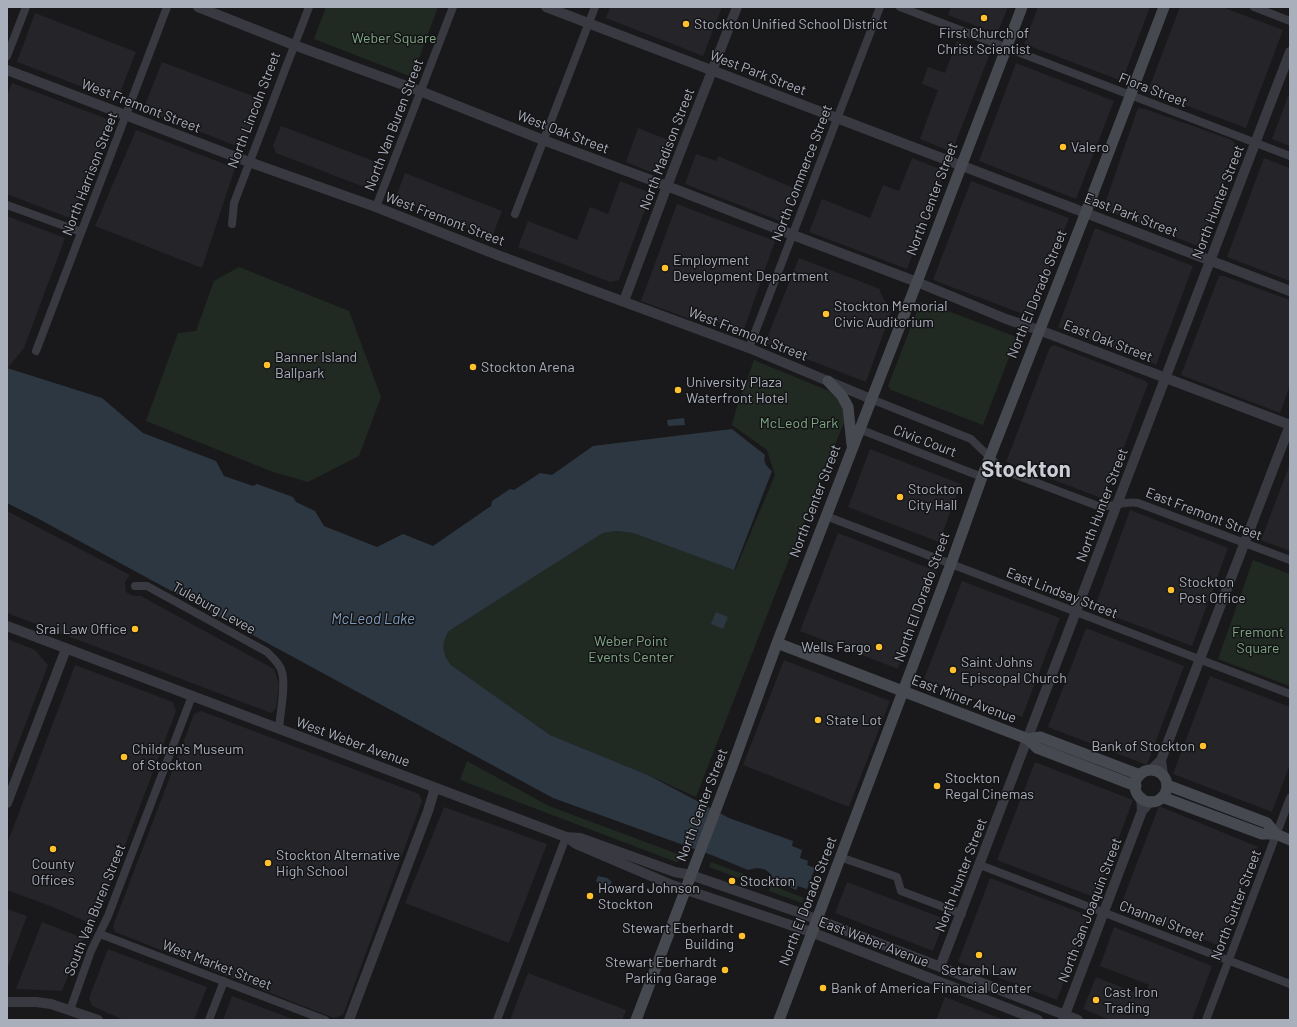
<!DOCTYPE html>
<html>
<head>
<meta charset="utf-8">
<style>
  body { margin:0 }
  #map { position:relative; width:1297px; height:1027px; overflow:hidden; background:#19191b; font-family:Barlow,sans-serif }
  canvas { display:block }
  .frame { position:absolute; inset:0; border:8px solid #aaafbc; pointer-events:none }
</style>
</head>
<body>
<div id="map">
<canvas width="1297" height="1027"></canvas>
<div class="frame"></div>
</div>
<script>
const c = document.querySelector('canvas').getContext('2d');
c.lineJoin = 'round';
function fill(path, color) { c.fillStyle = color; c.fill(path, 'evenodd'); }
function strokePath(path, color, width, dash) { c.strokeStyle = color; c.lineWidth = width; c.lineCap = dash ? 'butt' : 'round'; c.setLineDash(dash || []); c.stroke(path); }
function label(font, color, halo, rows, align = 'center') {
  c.font = font + ' Barlow,sans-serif'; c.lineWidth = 3; c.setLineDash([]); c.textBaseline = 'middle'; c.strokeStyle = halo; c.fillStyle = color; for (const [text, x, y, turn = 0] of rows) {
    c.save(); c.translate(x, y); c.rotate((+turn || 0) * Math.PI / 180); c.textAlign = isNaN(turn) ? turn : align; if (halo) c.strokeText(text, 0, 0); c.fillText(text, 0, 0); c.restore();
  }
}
fill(new Path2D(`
  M 610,7 L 722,7 L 703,56 L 606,18 Z
  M 951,7 L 1008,7 L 997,34 L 948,15 Z
  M 1038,7 L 1150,7 L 1122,81 L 1024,44 Z
  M 1180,7 L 1222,7 L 1283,30 L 1246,128 L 1148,91 Z
  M 35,13 L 136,52 L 117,100 L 17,62 Z
  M 957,41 L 990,53 L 952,152 L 920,139 L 938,90 L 922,84 L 928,67 L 945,73 Z
  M 162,62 L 261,99 L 242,148 L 143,110 Z
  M 1016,63 L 1114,101 L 1076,199 L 979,161 Z
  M 12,83 L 110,120 L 72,219 L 7,194 L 7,96 Z
  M 1290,91 L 1290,146 L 1272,139 Z
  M 1138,108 L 1145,109 L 1232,140 L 1238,148 L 1200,247 L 1103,209 Z
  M 281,126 L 379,163 L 371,184 L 364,187 L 276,153 L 273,146 Z
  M 638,128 L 671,141 L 658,175 L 626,162 Z
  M 136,130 L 235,168 L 202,268 L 95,226 Z
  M 696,154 L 716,161 L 718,156 L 796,189 L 783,222 L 685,184 Z
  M 912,158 L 945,171 L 907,269 L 809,232 L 822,199 L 870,218 L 883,185 L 899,191 Z
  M 1264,158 L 1290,168 L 1290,281 L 1227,257 Z
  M 405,173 L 502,211 L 492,237 L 400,201 L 397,194 Z
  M 620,181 L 651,193 L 619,280 L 610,282 L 518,247 L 528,221 L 577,240 L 590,207 L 608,214 Z
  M 971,181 L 1069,218 L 1031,317 L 933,280 Z
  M 677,204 L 775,241 L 743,332 L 693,313 L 690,319 L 641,301 Z
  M 7,216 L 65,238 L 24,348 L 8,368 Z
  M 1095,228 L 1193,266 L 1156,365 L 1058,327 Z
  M 799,258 L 880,289 L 880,292 L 891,312 L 866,382 L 765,343 Z
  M 1219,276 L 1224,276 L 1290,300 L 1290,385 L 1280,413 L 1181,375 Z
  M 1054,345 L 1146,381 L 1148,384 L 1104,499 L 1006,462 L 1050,347 Z
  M 870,449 L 961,484 L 939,542 L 848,507 Z
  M 1290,464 L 1290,551 L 1261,540 Z
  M 1130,510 L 1228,548 L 1192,646 L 1094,609 Z
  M 7,511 L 130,575 L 125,582 L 126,592 L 133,596 L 141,596 L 274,669 L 279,684 L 276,708 L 271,713 L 7,613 Z
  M 838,533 L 936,571 L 898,669 L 800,631 Z
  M 962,581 L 1060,618 L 1022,717 L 924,679 Z
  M 1086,628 L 1184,666 L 1147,765 L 1048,727 Z
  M 7,639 L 35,650 L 48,665 L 7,773 Z
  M 784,660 L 890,701 L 849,807 L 743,765 Z
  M 75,665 L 173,702 L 176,711 L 98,917 L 89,923 L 53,907 L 7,890 L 7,844 Z
  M 1210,676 L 1290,707 L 1290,764 L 1272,812 L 1173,774 Z
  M 201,711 L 419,794 L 422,801 L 343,1015 L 334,1018 L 115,932 L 113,926 L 194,714 Z
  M 1035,762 L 1133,800 L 1096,898 L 997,860 Z
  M 1159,806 L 1258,847 L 1220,946 L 1120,907 Z
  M 444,807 L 547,844 L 509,943 L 405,903 Z
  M 990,878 L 1089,916 L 1057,1000 L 958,962 Z
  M 847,882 L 945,919 L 933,951 L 835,913 Z
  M 7,909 L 27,916 L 7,969 Z
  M 42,922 L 83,938 L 62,991 L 16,989 Z
  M 1114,927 L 1212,966 L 1192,1020 L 1110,1020 L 1083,1009 L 1096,977 L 1144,996 L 1149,985 L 1100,966 Z
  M 108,949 L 207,987 L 194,1020 L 124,1020 L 92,1006 L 89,998 Z
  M 528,973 L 626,1010 L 622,1020 L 510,1020 Z
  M 232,996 L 295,1020 L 223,1020 Z
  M 945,997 L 1004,1020 L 936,1020 Z`), '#252428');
fill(new Path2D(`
  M 326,7 L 438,7 L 412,77 L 314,39 Z
  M 239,267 L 349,311 L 381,397 L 359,456 L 308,482 L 273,472 L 146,421 L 178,333 L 196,331 L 214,281 Z
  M 924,302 L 1014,336 L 1016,339 L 983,425 L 891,390 L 888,386 L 920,303 Z
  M 754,360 L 829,391 L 841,403 L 847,415 L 778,587 L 696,797 L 648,775 L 550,735 L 451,665 C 442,654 441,643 449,631 L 603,533 L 617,531 L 633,533 L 735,570 L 775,475 L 767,450 L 732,425 L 736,410 Z
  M 1253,560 L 1290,574 L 1290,686 L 1218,659 Z
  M 467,761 L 549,806 L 683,856 L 680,861 L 676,862 L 460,780 Z
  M 711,862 L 746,875 L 744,880 L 709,867 Z
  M 771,885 L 804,898 L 802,903 L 769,891 Z`), '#202a22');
fill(new Path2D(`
  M 7,368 L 102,398 L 143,433 L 216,461 L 224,476 L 253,486 L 257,484 L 293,497 L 296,502 L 315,511 L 324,526 L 377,547 L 403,534 L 433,546 L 491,506 L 492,501 L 510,489 L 514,490 L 540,473 L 552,475 L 593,446 L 732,429 L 765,455 C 763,462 766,466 772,471 L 734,570 L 633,533 L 617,531 L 603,533 L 449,631 C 441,643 442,654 451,665 L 550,735 L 648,775 L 729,818 L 793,841 L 792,846 L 802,850 L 800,858 L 808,861 L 807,865 L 815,868 L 807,889 L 798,886 L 796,890 L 774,880 C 769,869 761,866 748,870 L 714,856 L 553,798 L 37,518 L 7,503 Z
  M 684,418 L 685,425 L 668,426 L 667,420 Z
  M 716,612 L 728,617 L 723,629 L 711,624 Z
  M 598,876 L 607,878 L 612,882 L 610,885 C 605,886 602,883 598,883 L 596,881 Z`), '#2d3741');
strokePath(new Path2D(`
  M 900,7 L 1290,156
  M 1254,7 L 1290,21
  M 7,56 L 26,7
  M 7,205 L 81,232
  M 376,207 L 453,7
  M 515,214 L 595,7
  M 232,224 L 234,203 L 309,7
  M 749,348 L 880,7
  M 36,351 L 167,7
  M 871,399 L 971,439 L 1003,470 L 1098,506 C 1112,508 1124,500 1138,503 L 1290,560
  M 859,429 L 982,477
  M 826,516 L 1290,694
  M 135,586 L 147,586 L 267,652 C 273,658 280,664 282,672 C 286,685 280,714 279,729
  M 840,857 L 897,877 L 901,891 L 962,914
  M 980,865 L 1290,984
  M 100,934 L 325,1020
  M 70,1010 L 91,951 L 108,916 L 192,696
  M 209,1020 L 224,981
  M 497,1020 L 566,837
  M 1206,1020 L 1290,798`), '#393a41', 8);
strokePath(new Path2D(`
  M 198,7 L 294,45 L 420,91 L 543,140 L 667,186 L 793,235 L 917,282 L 1006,319 L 1039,330 L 1290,425 L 1161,760 L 1151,770
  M 546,7 L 1290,291
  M 7,70 L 249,162 L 376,207 L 500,256 L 749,348 L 871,399
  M 624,301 L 667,186 L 737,7
  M 7,626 L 566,837 L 580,838 L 675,872 L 691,875 L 795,911 L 1078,1020
  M 1161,760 L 1163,775
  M 1141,797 L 1142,811
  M 7,803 L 66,649
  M 566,837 L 576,844 L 672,885 L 811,932 L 1038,1020
  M 940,967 L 1290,52
  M 7,1002 L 36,1002 L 51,1004 L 98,1020
  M 349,1020 L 428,811 L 435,788
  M 1063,1020 L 1142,811 L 1151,801`), '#393a41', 10);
strokePath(new Path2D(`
  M 828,381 L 842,396 L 848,407 L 852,445
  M 777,643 L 1028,739 L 1037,748 L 1136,786
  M 1028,739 L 1040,737 L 1140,775
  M1135 786a16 16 0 1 1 32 0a16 16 0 1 1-32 0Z
  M 1167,785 L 1267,823 L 1276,834
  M 1162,797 L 1262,834 L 1276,834 L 1290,840
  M 636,1020 L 732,767 L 777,643 L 917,282 L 1022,7
  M 779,1020 L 951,564 L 982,477 L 1086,212 L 1164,7`), '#474951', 11);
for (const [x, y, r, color] of [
  [984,18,4,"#ffc22d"],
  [686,24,4,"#ffc22d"],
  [1063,147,4,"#ffc22d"],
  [665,268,4,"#ffc22d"],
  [826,314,4,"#ffc22d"],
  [267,365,4,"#ffc22d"],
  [473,367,4,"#ffc22d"],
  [678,390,4,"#ffc22d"],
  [900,497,4,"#ffc22d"],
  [1171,590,4,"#ffc22d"],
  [135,629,4,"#ffc22d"],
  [879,647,4,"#ffc22d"],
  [953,670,4,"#ffc22d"],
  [818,720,4,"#ffc22d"],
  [1203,746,4,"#ffc22d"],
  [124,757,4,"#ffc22d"],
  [937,786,4,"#ffc22d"],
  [53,849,4,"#ffc22d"],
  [268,863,4,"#ffc22d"],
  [732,881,4,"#ffc22d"],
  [590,896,4,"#ffc22d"],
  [742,936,4,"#ffc22d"],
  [979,955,4,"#ffc22d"],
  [725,970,4,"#ffc22d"],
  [823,988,4,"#ffc22d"],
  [1096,1000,4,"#ffc22d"]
]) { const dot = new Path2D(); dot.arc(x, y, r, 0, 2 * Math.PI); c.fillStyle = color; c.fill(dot); strokePath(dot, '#141416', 1.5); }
label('14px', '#aaafbc', '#141416', [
  ["Stockton Unified School District",694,24],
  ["First Church of",984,33,"center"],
  ["Christ Scientist",984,49,"center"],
  ["Valero",1071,147],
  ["Employment",673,260],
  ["Development Department",673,276],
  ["Stockton Memorial",834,306],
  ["Civic Auditorium",834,322],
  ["Banner Island",275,357],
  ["Ballpark",275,373],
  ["Stockton Arena",481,367],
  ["University Plaza",686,382],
  ["Waterfront Hotel",686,398],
  ["Stockton",908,489],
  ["City Hall",908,505],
  ["Stockton",1179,582],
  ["Post Office",1179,598],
  ["Srai Law Office",127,629,"right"],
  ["Wells Fargo",871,647,"right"],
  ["Saint Johns",961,662],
  ["Episcopal Church",961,678],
  ["State Lot",826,720],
  ["Bank of Stockton",1195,746,"right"],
  ["Children's Museum",132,749],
  ["of Stockton",132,765],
  ["Stockton",945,778],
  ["Regal Cinemas",945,794],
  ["Stockton Alternative",276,855],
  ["High School",276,871],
  ["County",53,864,"center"],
  ["Offices",53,880,"center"],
  ["Stockton",740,881],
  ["Howard Johnson",598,888],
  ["Stockton",598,904],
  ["Stewart Eberhardt",734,928,"right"],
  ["Building",734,944,"right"],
  ["Stewart Eberhardt",717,962,"right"],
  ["Parking Garage",717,978,"right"],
  ["Setareh Law",979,970,"center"],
  ["Bank of America Financial Center",831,988],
  ["Cast Iron",1104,992],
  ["Trading",1104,1008]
], 'left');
label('14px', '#7fa884', '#141416', [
  ["Weber Square",394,38],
  ["McLeod Park",799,423],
  ["Fremont",1258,632],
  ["Square",1258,648],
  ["Weber Point",631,641],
  ["Events Center",631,657]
]);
label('14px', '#aaafbc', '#141416', [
  ["West Park Street",758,73,21],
  ["Flora Street",1153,90,21],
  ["West Fremont Street",141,106,21],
  ["North Lincoln Street",254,110,-69],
  ["North Van Buren Street",394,125,-69],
  ["West Oak Street",563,132,21],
  ["North Madison Street",667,149,-69],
  ["North Commerce Street",802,173,-69],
  ["North Harrison Street",90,174,-69],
  ["North Center Street",932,199,-69],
  ["North Hunter Street",1218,202,-69],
  ["East Park Street",1131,215,21],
  ["West Fremont Street",445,219,21],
  ["North El Dorado Street",1037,294,-68],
  ["West Fremont Street",748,334,21],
  ["East Oak Street",1108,341,21],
  ["Civic Court",925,441,21],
  ["North Center Street",815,501,-69],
  ["North Hunter Street",1102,505,-69],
  ["East Fremont Street",1204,514,21],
  ["East Lindsay Street",1062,593,21],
  ["North El Dorado Street",922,597,-70],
  ["Tuleburg Levee",214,608,29],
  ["East Miner Avenue",964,699,21],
  ["West Weber Avenue",353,742,20],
  ["North Center Street",702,805,-69],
  ["North Hunter Street",961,875,-69],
  ["North El Dorado Street",808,901,-69],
  ["North Sutter Street",1236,905,-69],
  ["South Van Buren Street",95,910,-68],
  ["North San Joaquin Street",1090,910,-69],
  ["Channel Street",1162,921,21],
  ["East Weber Avenue",874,942,21],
  ["West Market Street",217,965,21]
]);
label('italic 15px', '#7e9bba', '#141416', [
  ["McLeod Lake",373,619]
]);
label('bold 22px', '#cbced7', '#141416', [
  ["Stockton",1026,470]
]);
</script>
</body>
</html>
